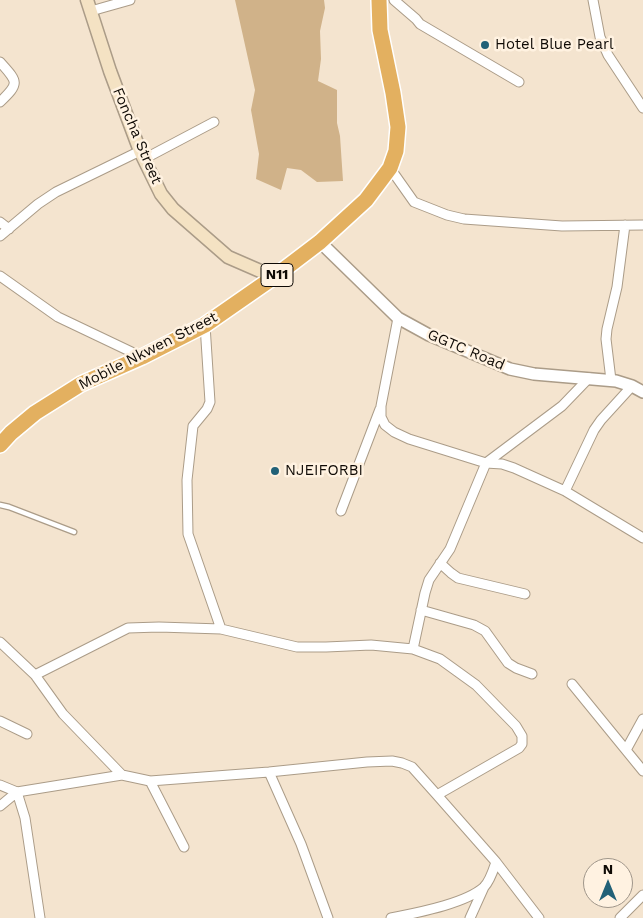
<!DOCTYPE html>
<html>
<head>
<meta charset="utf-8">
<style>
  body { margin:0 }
  #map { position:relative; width:643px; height:918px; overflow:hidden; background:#f4e4cf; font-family:"Work Sans",sans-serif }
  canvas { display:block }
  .north { position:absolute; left:583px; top:858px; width:50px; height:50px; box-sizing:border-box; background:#fff2e1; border:1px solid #9f9589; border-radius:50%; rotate:0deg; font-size:14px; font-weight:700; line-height:20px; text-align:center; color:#0f0a05 }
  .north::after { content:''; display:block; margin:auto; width:18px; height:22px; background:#226177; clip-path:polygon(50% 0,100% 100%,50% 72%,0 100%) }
</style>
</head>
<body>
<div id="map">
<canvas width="643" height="918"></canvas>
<div class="north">N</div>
</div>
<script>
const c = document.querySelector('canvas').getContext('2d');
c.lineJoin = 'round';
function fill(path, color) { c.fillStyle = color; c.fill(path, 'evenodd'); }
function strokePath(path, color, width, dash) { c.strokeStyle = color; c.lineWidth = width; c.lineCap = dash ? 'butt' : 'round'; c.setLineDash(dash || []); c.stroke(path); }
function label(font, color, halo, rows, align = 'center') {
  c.font = font + ' "Work Sans",sans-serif'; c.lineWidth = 5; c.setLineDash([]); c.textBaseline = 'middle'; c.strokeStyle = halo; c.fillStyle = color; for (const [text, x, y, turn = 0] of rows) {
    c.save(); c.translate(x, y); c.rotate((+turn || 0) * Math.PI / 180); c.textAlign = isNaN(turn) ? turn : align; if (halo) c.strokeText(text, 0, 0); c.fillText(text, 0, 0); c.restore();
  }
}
fill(new Path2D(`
  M 235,0 L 324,0 L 325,8 L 320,31 L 321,59 L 318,81 L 337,90 L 337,123 L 340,136 L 343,181 L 317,182 L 301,170 L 287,168 L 281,190 L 256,179 L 259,154 L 251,110 L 255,90 Z`), '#d0b289');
const service = new Path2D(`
  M 0,505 L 9,507 L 74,532`);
const minor = new Path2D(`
  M 394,0 L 416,19 L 420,24 L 519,82
  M 593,0 L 600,37 L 608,55 L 643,108
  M 91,11 L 130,0
  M 0,62 C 18,82 20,83 0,102
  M 144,159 L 214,122
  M 390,168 L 414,202 L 447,215 L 464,219 L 562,226 L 643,225
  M 0,222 L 9,229
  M 0,236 L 38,204 L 56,192 L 140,151
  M 0,276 L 58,317 L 142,357
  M 398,318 L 381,406 L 381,417 L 385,425 L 394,432 L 409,439 L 486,463 L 502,464 L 514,468 L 565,491 L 643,538
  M 205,325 L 210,402 L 207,409 L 193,426 L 187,480 L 188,534 L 221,629
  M 611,380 L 606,339 L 607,329 L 617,287 L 625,225
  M 565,491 L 594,430 L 601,420 L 632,386
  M 341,511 L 380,409
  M 440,563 L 451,573 L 458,578 L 525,594
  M 421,610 L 474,625 L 485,631 L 508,663 L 516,668 L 532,674
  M 0,642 L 35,675 L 63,714 L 122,775
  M 413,649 L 425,593 L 429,580 L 450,549 L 486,463 L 562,406 L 589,378
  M 35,675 L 128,628 L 159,627 L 221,629 L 297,647 L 326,647 L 371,645 L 413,649 L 440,659 L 476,685 L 516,726 L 522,736 L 522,744 L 519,748 L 437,795
  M 572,684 L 643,771
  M 0,721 L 27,734
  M 626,750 L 643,719
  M 269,772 L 301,844 L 328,918
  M 150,781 L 184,847
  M 0,785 L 17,792 L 25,818 L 40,918
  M 0,806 L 17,792 L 122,775 L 150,781 L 269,772 L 367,762 L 392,761 L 402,763 L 412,767 L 437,795 L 496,862 L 539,918
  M 391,918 C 415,913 465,904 484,887 C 490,881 493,871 496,862
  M 470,918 L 484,887
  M 620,918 L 643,895`);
const tertiary = new Path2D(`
  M 320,242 L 398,318 L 429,335 L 510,369 L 534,374 L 616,381 L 632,386 L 643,392`);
const secondary = new Path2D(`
  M 87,0 L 110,71 L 140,151 L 161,194 L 173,209 L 228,257 L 274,277`);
const trunk = new Path2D(`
  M 0,445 L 11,433 L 35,413 L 81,384 L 142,357 L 205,325 L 274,277 L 320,242 L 366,200 L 390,168 L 396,151 L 398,127 L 393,93 L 380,30 L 379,0`);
strokePath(service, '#ab9c88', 7);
strokePath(minor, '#ab9c88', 11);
strokePath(tertiary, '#ab9c88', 14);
strokePath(secondary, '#ab9c88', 15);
strokePath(trunk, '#fff', 18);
strokePath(service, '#fff', 4.5);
strokePath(minor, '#fff', 9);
strokePath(tertiary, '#fff', 11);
strokePath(secondary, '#f4e2c3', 12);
strokePath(trunk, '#e3b060', 15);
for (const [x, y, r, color] of [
  [485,45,5,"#226177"],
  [275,471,5,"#226177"]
]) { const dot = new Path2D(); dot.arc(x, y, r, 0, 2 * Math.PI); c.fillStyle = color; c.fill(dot); strokePath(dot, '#fff2e1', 2); }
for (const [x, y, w] of [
  [277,275,32]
]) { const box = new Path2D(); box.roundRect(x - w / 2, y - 11.5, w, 23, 4); c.fillStyle = '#fff2e1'; c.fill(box); strokePath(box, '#0f0a05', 1); }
label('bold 14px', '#0f0a05', null, [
  ["N11",277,275]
]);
label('15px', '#0f0a05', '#fff2e1', [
  ["Hotel Blue Pearl",495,45],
  ["NJEIFORBI",285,471]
], 'left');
label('15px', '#0f0a05', '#fff2e1', [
  ["Foncha Street",137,136,67],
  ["GGTC Road",466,350,23],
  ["Mobile Nkwen Street",148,351,-27]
]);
</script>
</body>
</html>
